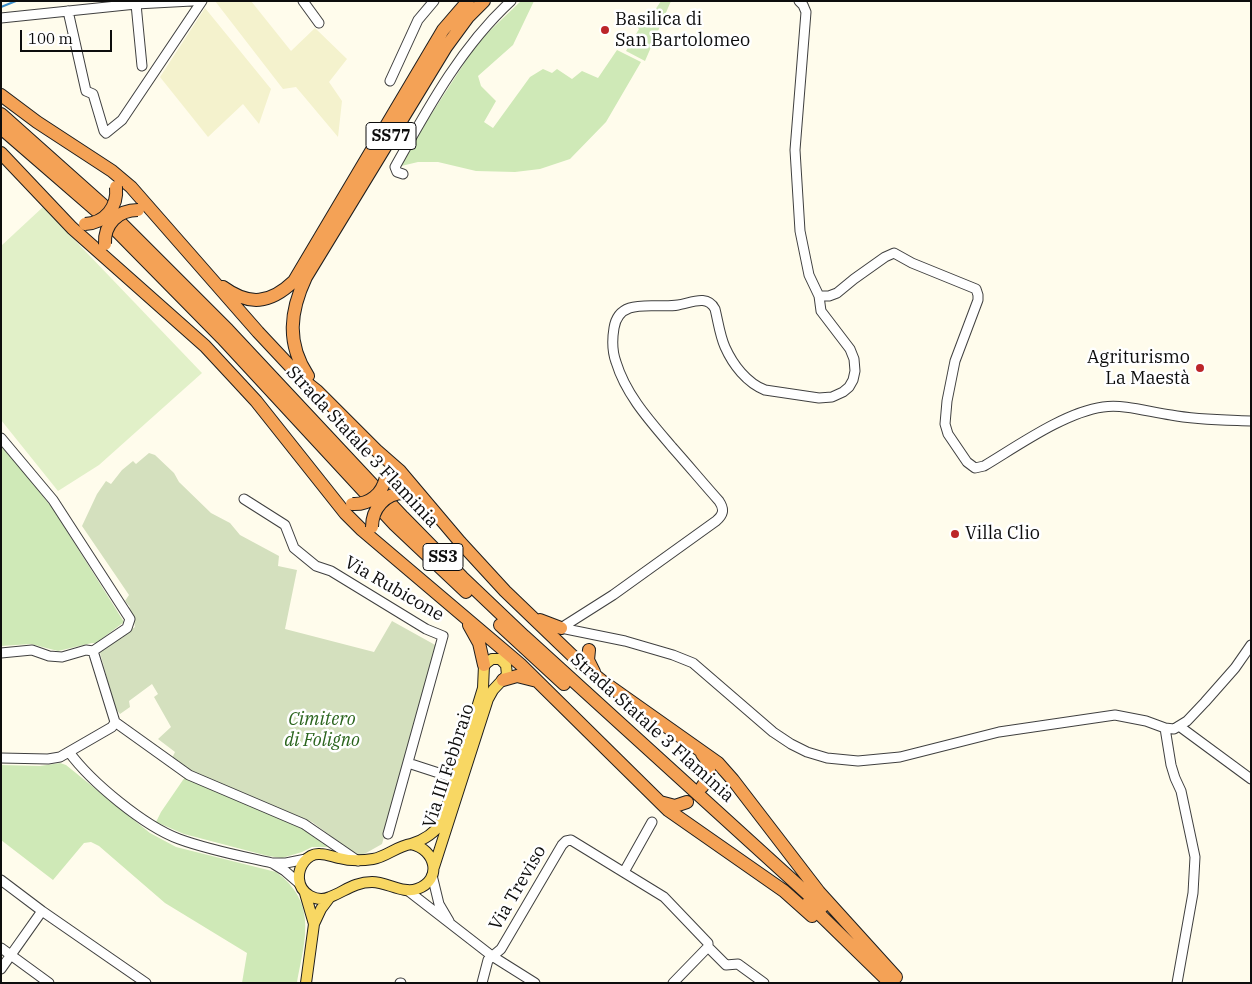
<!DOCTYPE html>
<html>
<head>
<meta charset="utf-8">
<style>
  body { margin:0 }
  #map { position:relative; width:1252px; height:984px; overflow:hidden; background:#fffcec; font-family:"IBM Plex Serif",serif }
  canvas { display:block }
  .frame { position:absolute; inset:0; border:2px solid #0d0d0d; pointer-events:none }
  .scale { position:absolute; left:20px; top:30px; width:92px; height:22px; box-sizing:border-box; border:2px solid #0d0d0d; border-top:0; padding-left:6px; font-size:15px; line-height:18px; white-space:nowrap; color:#0d0d0d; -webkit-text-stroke:4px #fff; paint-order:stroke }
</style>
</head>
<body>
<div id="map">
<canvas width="1252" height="984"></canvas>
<div class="frame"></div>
<div class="scale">100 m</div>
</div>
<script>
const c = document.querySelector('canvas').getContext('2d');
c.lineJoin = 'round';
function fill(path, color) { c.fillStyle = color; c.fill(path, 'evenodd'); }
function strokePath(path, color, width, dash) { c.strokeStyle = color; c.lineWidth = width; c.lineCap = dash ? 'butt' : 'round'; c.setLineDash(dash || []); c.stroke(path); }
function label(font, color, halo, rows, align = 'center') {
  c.font = font + ' "IBM Plex Serif",serif'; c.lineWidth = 5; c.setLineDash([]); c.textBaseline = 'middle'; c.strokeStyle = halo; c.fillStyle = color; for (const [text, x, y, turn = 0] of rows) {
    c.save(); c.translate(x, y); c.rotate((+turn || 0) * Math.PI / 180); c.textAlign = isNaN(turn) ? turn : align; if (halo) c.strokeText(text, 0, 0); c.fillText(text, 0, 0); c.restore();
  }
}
fill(new Path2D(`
  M 215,1 L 251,1 L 291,51 L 315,28 L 347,59 L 329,82 L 342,101 L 338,137 L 296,87 L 283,89 Z
  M 205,8 L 271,89 L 259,124 L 243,104 L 208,137 L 160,77 Z`), '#f4f2cd');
fill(new Path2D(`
  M 521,1 L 534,1 L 513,45 L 478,76 L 481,86 L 496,101 L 484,122 L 493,128 L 530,77 L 543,69 L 552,73 L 557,69 L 572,79 L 582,71 L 598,78 L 617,50 L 641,62 L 606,122 L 570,159 L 540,169 L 515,172 L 476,171 L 438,162 L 418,162 L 397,167 L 478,42 Z
  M 661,1 L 671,1 L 645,61 L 626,51 L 639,29 L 637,27 L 647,11 L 655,10 Z
  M 1,443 L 53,509 L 124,622 L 96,643 L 92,643 L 58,651 L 31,644 L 1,646 Z
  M 60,763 L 66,765 L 150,833 L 176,847 L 276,872 C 318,903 305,939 297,983 L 242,983 L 247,953 L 165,903 L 99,846 L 91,842 L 84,843 L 53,880 L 1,840 L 1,765 L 40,766 Z
  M 185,777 L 303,829 L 328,847 L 312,847 L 302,852 L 282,858 L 268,856 L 184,834 L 156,822 L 161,812 Z`), '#cfe9b7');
fill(new Path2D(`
  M 149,453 L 155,455 L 174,473 L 179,482 L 211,513 L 230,523 L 240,535 L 279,556 L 278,566 L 297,570 L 285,629 L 374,652 L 392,621 L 437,646 L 382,844 L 359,857 L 312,822 L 183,768 L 171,760 L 175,752 L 158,739 L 171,727 L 154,697 L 158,694 L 152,684 L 129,701 L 130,707 L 120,714 L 115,708 L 99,649 L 135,627 L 133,617 L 127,610 L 130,607 L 125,601 L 129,595 L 82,526 L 97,494 L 106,481 L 111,484 L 122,470 L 133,461 L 136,464 Z`), '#d4e0be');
fill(new Path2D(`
  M 43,207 L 202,373 L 99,465 L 58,491 L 1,420 L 1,246 Z`), '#e1f0c8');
strokePath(new Path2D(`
  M 1,7 L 16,1`), '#398ecc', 2);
const minor = new Path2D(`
  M 303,1 L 319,23
  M 136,4 L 142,66
  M 68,11 L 86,91 L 93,94 L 104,131 L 106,133 L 122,120 L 202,1
  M 1,18 L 136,4 L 192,1
  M 390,81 L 418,20 L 434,1
  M 403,174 L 397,172 L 395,167 C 428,108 461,47 511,1
  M 819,296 L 829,296 L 837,293 L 854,279 L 885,257 L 894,253 L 912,263 L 976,289 L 978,295 L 978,300 L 955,361 L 947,401 L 945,424 L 948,434 L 967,462 L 975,468 L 984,466 C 1016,447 1065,412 1103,407 C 1125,404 1149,412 1171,415 C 1197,420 1224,420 1251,421
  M 1,438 L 53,500 L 130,619 L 127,628 L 93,651 L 115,722 L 112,727 L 60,757 L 48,759 L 1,758
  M 244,499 L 285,525 L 294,548 L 316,566 L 331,571 L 426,629 L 443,636 L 388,834
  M 561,628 L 613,595 L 716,521 C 723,515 725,510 719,501 C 703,483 688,465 672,447 C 650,421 626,395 616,362 C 612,351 612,340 614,328 C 619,296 655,309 678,305 C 691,303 707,294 715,309 C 718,321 720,336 725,347 C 733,365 747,383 765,390 L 819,398 L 832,397 L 843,392 L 849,387 L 853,380 L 855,371 L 854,359 L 850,349 L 821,311 L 819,296 L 809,275 L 800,231 L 795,150 L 806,12 L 803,5 L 799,1
  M 561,628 L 625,641 L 673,655 L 693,663 L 773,732 L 791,744 L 807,752 L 827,758 L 858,761 L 900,757 L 999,732 L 1115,715 L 1146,721 L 1165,728 L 1174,729 L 1187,721 L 1205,702 L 1235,668 L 1251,645
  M 1,653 L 32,650 L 49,656 L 62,657 L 86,650 L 93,651
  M 115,722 L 189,775 L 304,824 L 358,861
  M 1179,726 L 1251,779
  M 1165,728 L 1171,765 L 1175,778 L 1181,791 L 1195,857 L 1193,893 L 1177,983
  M 69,752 C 91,782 144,826 179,839 C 209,850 241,856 272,863 L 285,871 L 300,884
  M 408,763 L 454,778
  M 272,863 L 286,863 L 306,859
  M 624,872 L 652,822
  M 432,875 L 439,904 L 449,921
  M 1,880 L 42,911 L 146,983
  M 407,890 L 492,956 L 535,983
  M 708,947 L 726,965 L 738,964 L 764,983
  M 1,948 L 49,983
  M 1,969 L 42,911
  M 400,983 L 401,983
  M 482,983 L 488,960 L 501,949 L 562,845 L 566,841 L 571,840 L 664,897 L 708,943 L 708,947 L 673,983`);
const major = new Path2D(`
  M 411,844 C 424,840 434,834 442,822 L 483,688 L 484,665 L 492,659 L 500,659 L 506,665 L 507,675 L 493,690 L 488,699 L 434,867
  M 411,844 C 436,849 443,880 417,889 C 403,894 387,882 372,882 C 355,882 345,891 330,897 C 317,903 300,894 299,879 C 298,867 307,853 320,854 C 327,854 333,857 339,858 C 350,861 361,861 373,859 C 386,857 397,846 411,844 Z
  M 305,893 L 314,924
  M 306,983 L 314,924 L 321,909 L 330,897`);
const highway = new Path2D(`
  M 1,95 L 37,122 L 112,171 L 131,187 L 258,332 L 303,380 L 317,391 L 376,450 L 400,471 L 460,542 L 505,591 L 581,664 L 602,681 L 718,763 L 733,780 L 819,892 L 896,977
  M 1,114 L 103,205 L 228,330 L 403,517 L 462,577 L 524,636 L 822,907
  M 1,128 L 99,213 L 222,338 L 395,525 L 466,592
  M 1,153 L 72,228 L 205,346 L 231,374 L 256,401 L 345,513 L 362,530 L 520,664 L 668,810 L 784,891 L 812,916
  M 223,287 C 249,306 270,304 294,281 L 443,30 L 468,1
  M 308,376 C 286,343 290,311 306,277 L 446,47 L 468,17 L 484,1
  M 540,620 L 561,628
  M 469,625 L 479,643 L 484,665
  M 500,625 L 564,684
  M 589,650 L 588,660 L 594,672
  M 503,680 L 517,676 L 537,681
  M 702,787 C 711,775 712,766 702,754
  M 660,802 L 675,806 L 687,802
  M 808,903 L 890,983`);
strokePath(minor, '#404040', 11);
strokePath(major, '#1e1e1e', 12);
strokePath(highway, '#1e1e1e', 14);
strokePath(minor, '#fff', 9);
strokePath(major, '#f8d763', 10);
strokePath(highway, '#f4a256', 12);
const highwayBridge = new Path2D(`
  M 85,224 C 105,223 118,207 116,187
  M 105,244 C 104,224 118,210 138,210
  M 352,504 C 370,505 382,494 386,477
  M 372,527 C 372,509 385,493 404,493`);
strokePath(highwayBridge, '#1e1e1e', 14, []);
strokePath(highwayBridge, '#f4a256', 12);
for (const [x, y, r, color] of [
  [605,30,5,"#bc2529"],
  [1200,368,5,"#bc2529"],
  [955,534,5,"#bc2529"]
]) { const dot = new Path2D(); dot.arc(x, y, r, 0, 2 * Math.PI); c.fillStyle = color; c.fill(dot); strokePath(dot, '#fff', 2); }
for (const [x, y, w] of [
  [391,136,50],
  [443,557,40]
]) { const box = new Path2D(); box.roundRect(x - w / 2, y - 13.5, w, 27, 4); c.fillStyle = '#fff'; c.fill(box); strokePath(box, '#0d0d0d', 1); }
label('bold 16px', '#0d0d0d', null, [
  ["SS77",391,136],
  ["SS3",443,557]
]);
label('18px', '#0d0d0d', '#fff', [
  ["Basilica di",615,20],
  ["San Bartolomeo",615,41],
  ["Agriturismo",1190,358,"right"],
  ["La Maestà",1190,379,"right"],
  ["Villa Clio",965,534]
], 'left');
label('18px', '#0d0d0d', '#fff', [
  ["Strada Statale 3 Flaminia",362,447,47],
  ["Via Rubicone",394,589,30],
  ["Strada Statale 3 Flaminia",652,728,42],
  ["Via III Febbraio",449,766,-72],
  ["Via Treviso",518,888,-60]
]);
label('italic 18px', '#2a641d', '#fff', [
  ["Cimitero",322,720],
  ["di Foligno",322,741]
]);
</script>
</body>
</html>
